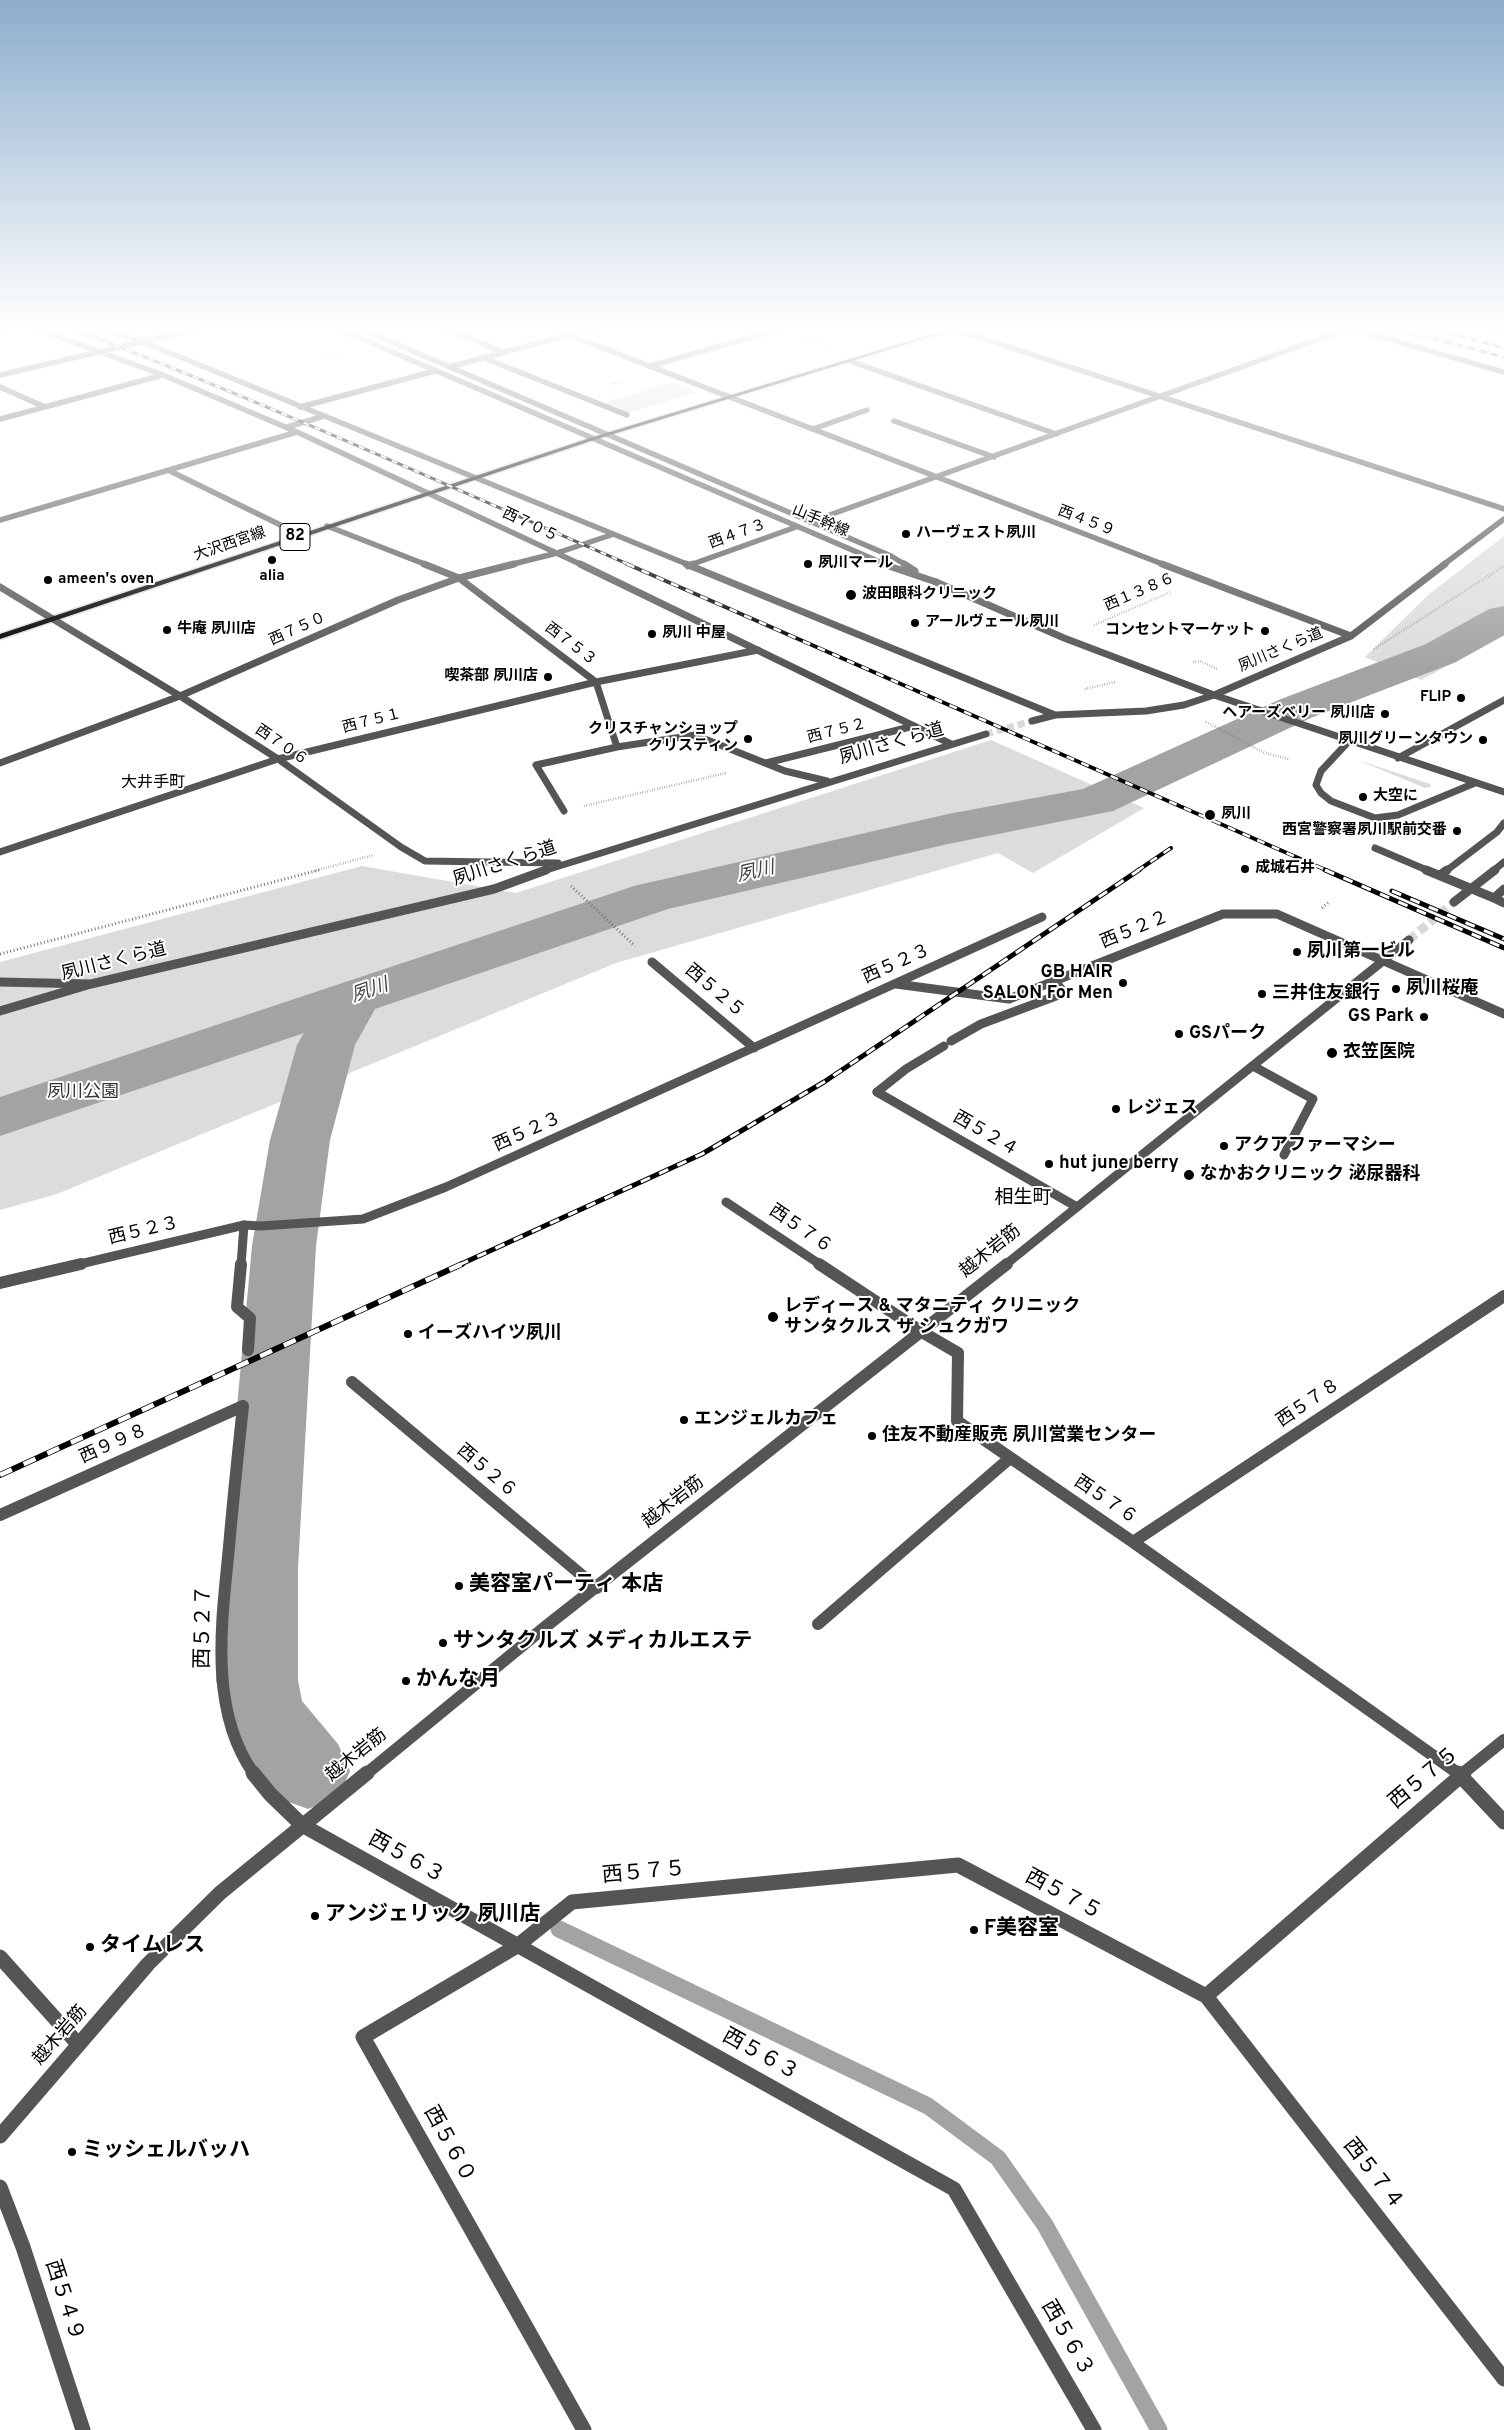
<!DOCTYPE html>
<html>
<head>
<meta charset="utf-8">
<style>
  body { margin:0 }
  canvas { display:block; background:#fff }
</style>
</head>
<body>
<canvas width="1504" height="2430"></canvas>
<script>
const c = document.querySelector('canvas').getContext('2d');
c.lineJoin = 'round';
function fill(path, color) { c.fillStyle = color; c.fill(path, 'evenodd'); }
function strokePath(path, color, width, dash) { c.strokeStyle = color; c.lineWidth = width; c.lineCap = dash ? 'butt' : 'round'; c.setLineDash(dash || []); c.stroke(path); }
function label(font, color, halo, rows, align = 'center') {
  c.font = font + ' Overpass,"Noto Sans JP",sans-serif'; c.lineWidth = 4; c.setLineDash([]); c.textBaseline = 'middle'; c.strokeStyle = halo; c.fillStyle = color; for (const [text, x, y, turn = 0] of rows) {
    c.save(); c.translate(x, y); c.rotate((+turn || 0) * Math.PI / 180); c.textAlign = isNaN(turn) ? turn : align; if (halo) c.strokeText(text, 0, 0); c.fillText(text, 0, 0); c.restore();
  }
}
fill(new Path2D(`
  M 672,382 L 696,392 L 628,413 L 603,403 Z
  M 1504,536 L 1504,636 L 1421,680 L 1365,657 L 1428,595 Z
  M 991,740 L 1144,808 L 1033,873 L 998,853 L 616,963 L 57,1194 L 0,1210 L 0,962 L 362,866 L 516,893 Z
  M 1358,760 L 1430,784 L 1431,787 L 1425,788 Z`), '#dcdcdc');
strokePath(new Path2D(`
  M 559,1929 L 928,2106 L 998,2158 L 1045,2225 L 1159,2430`), '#a3a3a3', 17);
fill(new Path2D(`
  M 1504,606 L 1504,635 L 1456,662 L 1313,717 L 1113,811 L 948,844 L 668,909 L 375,1009 L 355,1045 L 330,1140 L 316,1246 L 298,1568 L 298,1680 L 302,1701 L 338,1744 L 350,1771 L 338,1798 L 308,1809 L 278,1798 L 253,1767 L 235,1738 L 223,1713 L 216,1680 L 222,1568 L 252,1246 L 270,1140 L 297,1045 L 304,1033 L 0,1136 L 0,1097 L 634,886 L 948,814 L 1083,789 L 1281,699 L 1426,644 L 1489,609 Z`), '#a3a3a3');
strokePath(new Path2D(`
  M 986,734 L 1032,721`), '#d9d9d9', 7, [7, 4]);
strokePath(new Path2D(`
  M 1409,940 L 1454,902`), '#d9d9d9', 9, [9, 4.5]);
const primary = new Path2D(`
  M 951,328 L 960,328 L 594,440 L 0,639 L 0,634 L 590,438 Z`);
strokePath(primary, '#dbdbdb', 3);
strokePath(new Path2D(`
  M 803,336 L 828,345
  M 326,357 L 340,353
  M 611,384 L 624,381`), '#777', 2, [0.5, 1]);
strokePath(new Path2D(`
  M 1094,625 L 1171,592
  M 1374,649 L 1504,566
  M 1193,662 L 1200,661 L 1217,669
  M 1085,689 L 1115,682
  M 1206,722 L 1265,753 L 1289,759
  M 584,806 L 726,773
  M 314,871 L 374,855`), '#777', 2.5, [0.5, 2]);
strokePath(new Path2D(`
  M 571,886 L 635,946
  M 1322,908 L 1329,902
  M 0,954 L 319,870`), '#777', 3, [1, 2.5]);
strokePath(new Path2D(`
  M 850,361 L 1056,434
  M 650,366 L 784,328
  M 894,421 L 994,457
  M 813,429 L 867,410`), '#555', 5.5);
strokePath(new Path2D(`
  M 766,763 L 914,726`), '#555', 7);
strokePath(new Path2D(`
  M 951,1041 L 981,1024 L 1064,993 L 1055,981
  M 877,1092 L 906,1069 L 944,1046
  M 241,1265 L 244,1225`), '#555', 9);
strokePath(new Path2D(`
  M 241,1264 L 237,1307 L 250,1318 L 248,1350`), '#555', 12);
strokePath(new Path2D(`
  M 484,358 L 627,415`), '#555', 5.5);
strokePath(new Path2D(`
  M 1446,871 L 1497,832 L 1504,823`), '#555', 7);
strokePath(new Path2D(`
  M 1440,875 L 1447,870`), '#555', 9);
strokePath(new Path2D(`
  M 34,328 L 163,375 L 297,432 L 582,565
  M 101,328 L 141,341 L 689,565
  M 337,328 L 887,565
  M 359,328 L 891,556 L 906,565
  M 446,328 L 504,353
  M 551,328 L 1165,565
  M 951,328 L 1504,509
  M 1350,328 L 1504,372
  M 1488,328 L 1504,332
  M 0,329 L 6,328
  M 449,367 L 594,328
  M 0,375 L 200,328
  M 0,387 L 45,407
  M 300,407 L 435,371
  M 0,419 L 163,375
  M 287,427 L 321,417
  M 170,471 L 301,535
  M 0,520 L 297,432
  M 810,522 L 1350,328
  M 327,526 L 427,565
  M 509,565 L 557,553 L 611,535
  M 690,565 L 796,527
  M 1443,565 L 1504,519`), '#555', 5.5);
strokePath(new Path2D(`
  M 424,564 L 459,578 L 596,682 L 617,747 L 695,735 L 785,771 L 827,781
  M 580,564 L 951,744
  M 686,564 L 1055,715
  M 883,564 L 936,582
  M 904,564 L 915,571
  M 1162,564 L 1351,636
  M 688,566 L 693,564
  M 1032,721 L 1055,715 L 1146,711 L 1184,705 L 1214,695 L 1351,636 L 1445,564
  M 1349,741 L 1321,771 L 1316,785 L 1321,793 L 1331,801 L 1375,818 L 1398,815 L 1475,783
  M 1398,758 L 1504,700
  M 0,763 L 180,696 L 398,600 L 459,578 L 514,564
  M 564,811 L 536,765 L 617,747
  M 0,852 L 278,759 L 596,682 L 758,650`), '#555', 7);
strokePath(new Path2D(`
  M 1504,889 L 1494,898 L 1504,903
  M 652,962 L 754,1048
  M 0,982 L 89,984
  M 896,984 L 1009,999 L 1223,914 L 1277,914 L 1504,1014
  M 1253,1066 L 1313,1099 L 1284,1155
  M 877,1092 L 1077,1207
  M 726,1202 L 821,1265
  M 76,1265 L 244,1225 L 261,1226 L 363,1219 L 446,1187 L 1042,917`), '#555', 9);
strokePath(new Path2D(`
  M 819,1264 L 922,1332 L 958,1353 L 957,1421 L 1133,1542 L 1459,1774
  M 0,1283 L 81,1264
  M 352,1382 L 597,1588
  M 243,1406 C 238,1453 233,1500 229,1547 C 222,1620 208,1710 254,1774
  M 0,1515 L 243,1406
  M 1133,1542 L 1504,1296
  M 818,1624 L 1010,1458
  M 1462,1774 L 1504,1740`), '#555', 12);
strokePath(new Path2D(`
  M 253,1773 L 270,1794 L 302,1825 L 954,2189 L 1094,2430
  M 1458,1773 L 1504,1822
  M 0,1957 L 78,2044
  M 1206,1996 L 1504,2379
  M 0,2187 L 23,2247 L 83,2430
  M 584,2430 L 363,2037 L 517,1946 L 572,1902 L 958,1865 L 1206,1996 L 1464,1773`), '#555', 15);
strokePath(new Path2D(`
  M 936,582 L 1064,638 L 1214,695 L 1504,792
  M 0,587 L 180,696 L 278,759 L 401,847 L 425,861 L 558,863
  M 543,871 L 986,734
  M 1493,871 L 1504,862`), '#555', 7);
strokePath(new Path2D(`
  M 1454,902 L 1495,870
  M 0,1011 L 91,984 L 494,889 L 546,870
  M 1005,1265 L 1409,940`), '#555', 9);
strokePath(new Path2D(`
  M 366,1774 L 545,1627 L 1007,1264`), '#555', 12);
strokePath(new Path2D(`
  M 0,2136 L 148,1964 L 220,1893 L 367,1773`), '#555', 15);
fill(primary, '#000');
const railFar3 = new Path2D(`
  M 70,328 C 260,400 444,484 630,565
  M 1393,328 L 1504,357
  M 1431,328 L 1504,348`);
const railFar2 = new Path2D(`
  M 627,564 L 1328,871
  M 1137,871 L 1171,848`);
const railFar1 = new Path2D(`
  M 1325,870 L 1504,948
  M 1392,891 L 1504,939
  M 459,1265 L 702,1154 L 824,1082 L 1139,870`);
const rail = new Path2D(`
  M 0,1475 L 462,1264`);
strokePath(railFar3, '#000', 3);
strokePath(railFar2, '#000', 4);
strokePath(railFar1, '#000', 5);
strokePath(rail, '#000', 6);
strokePath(railFar3, '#fff', 2, [6]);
strokePath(railFar2, '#fff', 2.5, [8]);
strokePath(railFar1, '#fff', 3, [10]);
strokePath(rail, '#fff', 4.5, [13]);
strokePath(new Path2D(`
  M 1375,848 L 1429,871`), '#555', 7);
strokePath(new Path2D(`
  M 1426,870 L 1494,898`), '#555', 9);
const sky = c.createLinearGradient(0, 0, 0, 668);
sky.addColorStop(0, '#8cadcc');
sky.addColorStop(0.49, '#fff');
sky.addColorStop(1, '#ffffff00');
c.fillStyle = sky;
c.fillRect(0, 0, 1504, 668);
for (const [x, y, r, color] of [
  [906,534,5,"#000"],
  [272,560,5,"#000"],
  [808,564,5,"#000"],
  [48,580,5,"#000"],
  [851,595,6,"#000"],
  [915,623,5,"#000"],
  [167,630,5,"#000"],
  [1265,631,5,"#000"],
  [652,634,5,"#000"],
  [548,677,5,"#000"],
  [1461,698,5,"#000"],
  [1385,714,5,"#000"],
  [748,739,5,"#000"],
  [1483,740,5,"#000"],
  [1363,797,5,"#000"],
  [1210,815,6,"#000"],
  [1457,831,5,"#000"],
  [1245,869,5,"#000"],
  [1297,952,5,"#000"],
  [1123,983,5,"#000"],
  [1396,989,5,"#000"],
  [1262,994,5,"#000"],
  [1424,1017,5,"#000"],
  [1179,1034,5,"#000"],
  [1332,1053,6,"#000"],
  [1116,1109,5,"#000"],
  [1224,1146,5,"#000"],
  [1049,1164,5,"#000"],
  [1189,1175,6,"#000"],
  [773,1317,6,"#000"],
  [408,1334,5,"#000"],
  [684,1420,5,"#000"],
  [872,1436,5,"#000"],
  [459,1586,5,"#000"],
  [443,1643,5,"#000"],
  [406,1681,5,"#000"],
  [315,1916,5,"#000"],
  [974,1930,5,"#000"],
  [90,1947,5,"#000"],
  [72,2152,5,"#000"]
]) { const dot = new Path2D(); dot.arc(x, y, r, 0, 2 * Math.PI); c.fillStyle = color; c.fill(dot); strokePath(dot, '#fff', 2); }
label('15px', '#000', '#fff', [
  ["山手幹線",820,522,23],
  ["西４５９",1086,522,21],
  ["西７０５",530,526,25],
  ["西４７３",738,535,-20],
  ["大沢西宮線",230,545,-19],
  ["西１３８６",1140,593,-23],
  ["西７５０",298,630,-24],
  ["西７５３",570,645,37],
  ["夙川さくら道",1281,651,-23],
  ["西７５１",372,722,-14],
  ["西７５２",837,732,-14],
  ["西７０６",281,746,34]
]);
label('bold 15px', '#000', '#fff', [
  ["ハーヴェスト夙川",916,534],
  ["夙川マール",818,564],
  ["alia",272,577,"center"],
  ["ameen's oven",58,580],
  ["波田眼科クリニック",862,595],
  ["アールヴェール夙川",925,623],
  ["牛庵 夙川店",177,630],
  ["コンセントマーケット",1255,631,"right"],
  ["夙川 中屋",662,634],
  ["喫茶部 夙川店",538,677,"right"],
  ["FLIP",1451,698,"right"],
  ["ヘアーズベリー 夙川店",1375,714,"right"],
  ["クリスチャンショップ",738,730,"right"],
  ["クリスティン",738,747,"right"],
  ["夙川グリーンタウン",1473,740,"right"],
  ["大空に",1373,797],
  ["夙川",1221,815],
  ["西宮警察署夙川駅前交番",1447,831,"right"],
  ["成城石井",1255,869]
], 'left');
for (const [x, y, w] of [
  [295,537,30]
]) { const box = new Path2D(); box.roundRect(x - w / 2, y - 13.5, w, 27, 4); c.fillStyle = '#fff'; c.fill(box); strokePath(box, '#000', 1); }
label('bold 16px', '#000', null, [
  ["82",295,537]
]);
label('16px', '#000', '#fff', [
  ["大井手町",153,784]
]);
label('18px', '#000', '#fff', [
  ["夙川さくら道",892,745,-16],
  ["夙川さくら道",505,865,-18],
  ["西５２２",1135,931,-22],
  ["夙川さくら道",114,963,-14],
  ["西５２３",897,965,-24],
  ["西５２５",714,992,40],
  ["西５２３",528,1133,-24],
  ["西５２４",985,1135,30],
  ["西５７６",800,1230,34],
  ["西５２３",144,1232,-13],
  ["越木岩筋",991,1252,-39],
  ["西５７８",1309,1404,-34],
  ["西９９８",114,1445,-24],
  ["西５２６",486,1472,40],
  ["西５７６",1105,1501,34],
  ["越木岩筋",674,1503,-38],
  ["越木岩筋",357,1756,-39],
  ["越木岩筋",61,2036,-49]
]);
label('bold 18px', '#000', '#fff', [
  ["夙川第一ビル",1307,952],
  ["GB HAIR",1113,973,"right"],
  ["SALON For Men",1113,994,"right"],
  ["夙川桜庵",1406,989],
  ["三井住友銀行",1272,994],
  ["GS Park",1414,1017,"right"],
  ["GSパーク",1189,1034],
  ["衣笠医院",1343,1053],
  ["レジェス",1126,1109],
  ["アクアファーマシー",1234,1146],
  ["hut june berry",1059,1164],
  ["なかおクリニック 泌尿器科",1200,1175],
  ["レディース & マタニティ クリニック",784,1307],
  ["サンタクルス ザ シュクガワ",784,1328],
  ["イーズハイツ夙川",418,1334],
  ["エンジェルカフェ",694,1420],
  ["住友不動産販売 夙川営業センター",882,1436]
], 'left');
label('18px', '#333', '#fff', [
  ["夙川公園",83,1093]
]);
label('italic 19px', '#444', '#fff', [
  ["夙川",756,873,-13],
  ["夙川",370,992,-19]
]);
label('19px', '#000', '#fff', [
  ["相生町",1023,1199]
]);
label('bold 21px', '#000', '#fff', [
  ["美容室パーティ 本店",469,1586],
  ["サンタクルズ メディカルエステ",453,1643],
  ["かんな月",416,1681],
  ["アンジェリック 夙川店",325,1916],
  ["F美容室",984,1930],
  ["タイムレス",100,1947],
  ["ミッシェルバッハ",82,2152]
], 'left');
label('21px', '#000', '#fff', [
  ["西５２７",205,1627,-89],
  ["西５７５",1425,1779,-40],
  ["西５６３",406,1859,29],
  ["西５７５",644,1874,-5],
  ["西５７５",1063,1896,28],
  ["西５６３",760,2056,29],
  ["西５６０",448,2145,61],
  ["西５７４",1372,2175,52],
  ["西５４９",63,2301,72],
  ["西５６３",1066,2339,60]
]);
</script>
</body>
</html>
